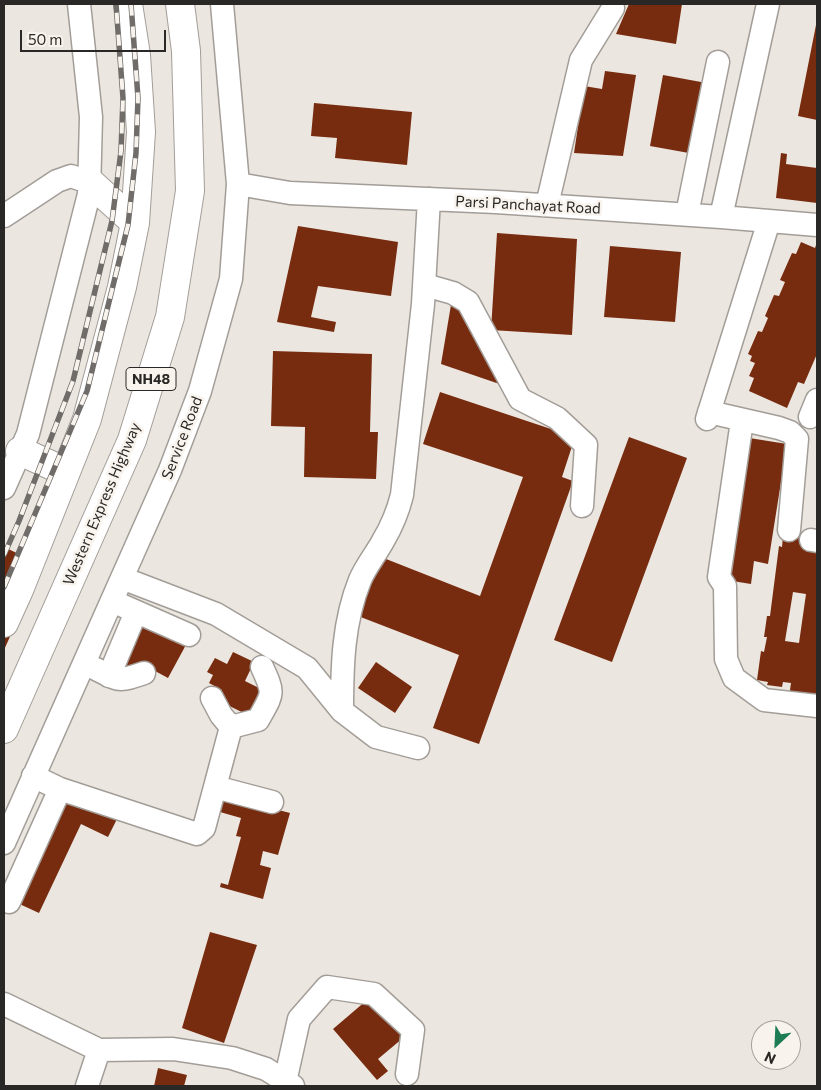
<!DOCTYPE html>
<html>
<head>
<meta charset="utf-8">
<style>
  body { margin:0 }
  #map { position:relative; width:821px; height:1090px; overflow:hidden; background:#ece6e0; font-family:Commissioner,sans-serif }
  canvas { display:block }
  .frame { position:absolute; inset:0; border:5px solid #2a2826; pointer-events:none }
  .north { position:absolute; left:751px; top:1020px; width:50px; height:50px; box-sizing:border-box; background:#f9f3ed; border:1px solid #a6a29d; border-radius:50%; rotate:205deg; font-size:14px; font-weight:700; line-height:20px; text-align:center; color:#2a2826 }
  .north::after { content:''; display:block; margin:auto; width:18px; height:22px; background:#1d7c53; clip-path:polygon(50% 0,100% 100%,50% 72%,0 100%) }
  .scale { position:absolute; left:20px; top:30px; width:146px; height:22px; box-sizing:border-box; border:2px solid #2a2826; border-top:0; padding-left:6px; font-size:15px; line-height:18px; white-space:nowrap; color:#2a2826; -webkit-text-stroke:4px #f9f3ed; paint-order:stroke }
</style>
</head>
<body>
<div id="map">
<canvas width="821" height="1090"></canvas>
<div class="frame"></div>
<div class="north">N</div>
<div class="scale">50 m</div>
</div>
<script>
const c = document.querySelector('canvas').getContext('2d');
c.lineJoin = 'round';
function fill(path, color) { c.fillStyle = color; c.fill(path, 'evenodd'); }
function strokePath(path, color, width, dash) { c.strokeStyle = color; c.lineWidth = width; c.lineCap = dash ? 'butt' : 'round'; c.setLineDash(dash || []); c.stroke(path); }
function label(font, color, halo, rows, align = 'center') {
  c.font = font + ' Commissioner,sans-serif'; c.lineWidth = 5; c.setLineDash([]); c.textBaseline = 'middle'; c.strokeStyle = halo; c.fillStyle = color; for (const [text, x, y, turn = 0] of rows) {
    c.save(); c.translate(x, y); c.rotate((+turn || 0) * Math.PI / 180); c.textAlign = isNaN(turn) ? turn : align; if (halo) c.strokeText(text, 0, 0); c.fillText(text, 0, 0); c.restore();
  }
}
fill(new Path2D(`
  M 629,4 L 682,4 L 676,44 L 616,34 Z
  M 816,25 L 817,25 L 817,120 L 798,116 Z
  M 605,71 L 636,75 L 623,156 L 574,153 L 584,86 L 602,89 Z
  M 663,75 L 712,84 L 700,155 L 650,146 Z
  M 314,103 L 412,112 L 407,165 L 335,158 L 337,138 L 311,136 Z
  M 781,153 L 787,154 L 786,164 L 817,168 L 817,203 L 776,198 Z
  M 298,226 L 398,242 L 391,296 L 318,286 L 311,317 L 336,322 L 334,332 L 277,322 Z
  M 497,233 L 577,239 L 572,335 L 491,330 Z
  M 801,242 L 815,248 L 817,242 L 817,354 L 804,384 L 798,382 L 787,408 L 749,391 L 754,378 L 749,376 L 755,363 L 750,361 L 752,356 L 748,354 L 758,331 L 762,332 L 768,318 L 765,316 L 774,295 L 779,296 L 785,282 L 780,280 L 792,253 L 796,254 Z
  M 610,246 L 681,252 L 675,322 L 604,317 Z
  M 453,293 L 514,389 L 441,364 Z
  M 273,351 L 372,354 L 370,432 L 378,432 L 376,479 L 304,477 L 305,427 L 271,426 Z
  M 440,392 L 575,437 L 562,477 L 573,481 L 479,744 L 433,728 L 459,655 L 358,616 L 381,557 L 480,596 L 523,477 L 423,444 Z
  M 629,437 L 687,458 L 612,662 L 554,640 Z
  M 743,437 L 787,444 L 768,564 L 754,561 L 751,584 L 726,580 Z
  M 783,536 L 807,539 L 817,547 L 817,684 L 815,701 L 789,697 L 791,683 L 783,682 L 782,687 L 767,685 L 768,682 L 757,680 L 761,651 L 764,652 L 767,637 L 764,637 L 767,616 L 770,616 L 779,546 L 782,547 ZM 793,592 L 806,594 L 799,643 L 785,641 Z
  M 4,547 L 42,565 L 4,650 Z
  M 135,620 L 187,643 L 168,678 L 144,665 L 114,674 Z
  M 233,652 L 254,662 L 245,681 L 265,691 L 252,717 L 217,700 L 222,690 L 209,683 L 213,675 L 207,672 L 215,658 L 227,664 Z
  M 376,662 L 412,687 L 395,713 L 358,688 Z
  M 64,794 L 117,819 L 108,837 L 81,824 L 39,913 L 13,901 Z
  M 217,794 L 290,813 L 278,855 L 263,851 L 260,865 L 271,868 L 263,899 L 220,887 L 221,883 L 228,885 L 241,837 L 236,836 L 241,818 L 213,810 Z
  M 210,932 L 257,945 L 224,1043 L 182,1028 Z
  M 374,994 L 403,1038 L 378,1059 L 388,1071 L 377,1080 L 333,1029 Z
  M 158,1068 L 187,1075 L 184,1086 L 154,1086 Z`), '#782c0f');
const minor = new Path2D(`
  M 238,184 L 290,193 L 496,202 L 721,217 L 817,225
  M 547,205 L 581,60 L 613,8
  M 687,214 L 718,62
  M 4,216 L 57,181 L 71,176 L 91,183
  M 721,217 L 768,4
  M 425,285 L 453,293 L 468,302 L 520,399 L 557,418 L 586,445 L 582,506
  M 709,412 L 779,428 L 790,432 L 797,439 L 789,530
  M 810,417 L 817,400
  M 707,419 L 769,221
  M 742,421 L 719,577 L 725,586 L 726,659 L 734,678 L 764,700 L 817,706
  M 4,488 L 28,434 L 89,194 L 91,117 L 79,4
  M 811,540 L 817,541
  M 122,578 L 216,614 L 307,668 L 342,711 L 376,737 L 418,748
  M 112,601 L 189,635
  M 96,669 C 120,681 118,682 144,673
  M 109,676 L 136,612
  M 212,698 L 221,715 L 231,727
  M 342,711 C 342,666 343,622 360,580 C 366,566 376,554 383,541 C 392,526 398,511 402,495 L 423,304 L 429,199
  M 33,776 L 60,789 L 197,834 L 204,828 L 231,727 L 258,720 C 273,693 275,695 262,667
  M 215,787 L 272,802
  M 4,843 L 170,470 L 200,391 L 231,279 L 238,184 L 222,4
  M 9,902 L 60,789
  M 4,1004 L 99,1050 L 173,1049 L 232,1058 L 266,1069 L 293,1086
  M 285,1082 L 299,1019 L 327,987 L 374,994 L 413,1030 L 407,1074
  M 87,1086 L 99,1050`);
const highway = new Path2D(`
  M 91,183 L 135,223
  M 20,451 L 66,472
  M 4,623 L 19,590 L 87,419 L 122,287 L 135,223 L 141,132 L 136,55 L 128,4
  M 4,729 L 132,440 L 170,317 L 190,191 L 186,51 L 180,4`);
strokePath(minor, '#a39d98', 25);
strokePath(highway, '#a39d98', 30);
strokePath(minor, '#fff', 22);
strokePath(highway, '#fff', 28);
const rail = new Path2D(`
  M 4,555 L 19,521 L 73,381 L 112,221 L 121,151 L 123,98 L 116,4
  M 4,587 L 87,391 L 128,225 L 136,153 L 138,98 L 131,4`);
strokePath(rail, '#6f6c69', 5.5);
strokePath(rail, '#f9f3ed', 4, [11]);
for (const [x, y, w] of [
  [151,379,50]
]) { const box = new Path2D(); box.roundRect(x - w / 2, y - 11.5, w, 23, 4); c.fillStyle = '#f9f3ed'; c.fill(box); strokePath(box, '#2a2826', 1); }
label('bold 14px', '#2a2826', null, [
  ["NH48",151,379]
]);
label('15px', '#2a2826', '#f9f3ed', [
  ["Parsi Panchayat Road",528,205,3],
  ["Service Road",182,438,-69],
  ["Western Express Highway",102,504,-67]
]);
</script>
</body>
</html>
